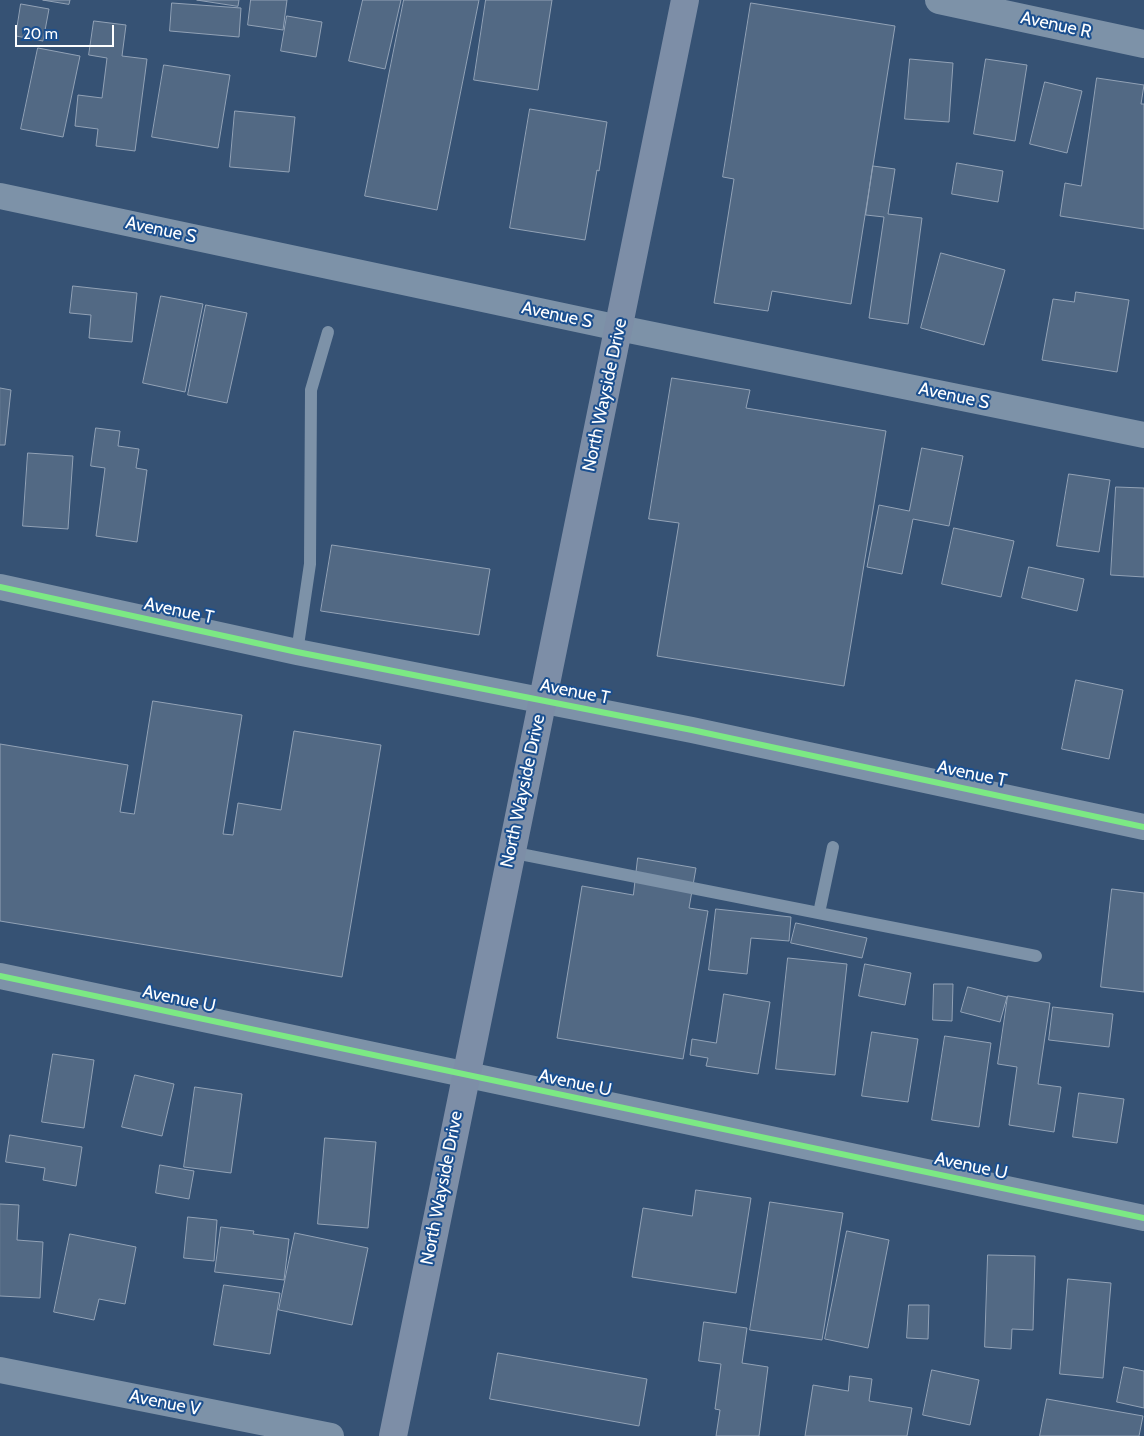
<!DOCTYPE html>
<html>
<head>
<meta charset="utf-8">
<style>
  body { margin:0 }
  #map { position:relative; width:1144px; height:1436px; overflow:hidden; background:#365274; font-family:Cabin,sans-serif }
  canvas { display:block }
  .scale { position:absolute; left:15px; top:25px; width:99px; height:22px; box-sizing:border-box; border:2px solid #fff; border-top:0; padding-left:6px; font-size:15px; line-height:18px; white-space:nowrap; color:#fff; -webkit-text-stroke:4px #1b4f8f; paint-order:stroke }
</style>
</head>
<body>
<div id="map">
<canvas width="1144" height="1436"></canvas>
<div class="scale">20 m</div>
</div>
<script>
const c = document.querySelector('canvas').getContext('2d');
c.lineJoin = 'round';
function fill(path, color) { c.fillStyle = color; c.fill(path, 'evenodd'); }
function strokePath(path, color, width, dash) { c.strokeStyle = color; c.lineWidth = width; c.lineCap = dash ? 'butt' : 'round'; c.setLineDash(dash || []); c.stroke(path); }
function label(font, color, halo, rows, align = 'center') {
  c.font = font + ' Cabin,sans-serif'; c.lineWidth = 4; c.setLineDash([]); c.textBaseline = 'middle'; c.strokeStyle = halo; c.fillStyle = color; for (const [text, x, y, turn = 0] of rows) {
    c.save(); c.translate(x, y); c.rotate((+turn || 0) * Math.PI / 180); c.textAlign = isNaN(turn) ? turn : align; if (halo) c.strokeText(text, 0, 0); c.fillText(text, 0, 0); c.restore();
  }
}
const building = new Path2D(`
  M 43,0 L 70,0 L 69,4 Z
  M 197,0 L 239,0 L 238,6 Z
  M 251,0 L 287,0 L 283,30 L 248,25 Z
  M 363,0 L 401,0 L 385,69 L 349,61 Z
  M 404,0 L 479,0 L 437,210 L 365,196 Z
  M 486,0 L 552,0 L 538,90 L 474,80 Z
  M 172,3 L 241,8 L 239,37 L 170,31 Z
  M 751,3 L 895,26 L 851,304 L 772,291 L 768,311 L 714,303 L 734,179 L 723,177 Z
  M 21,4 L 49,9 L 43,41 L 16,36 Z
  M 287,16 L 322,22 L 316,57 L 281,51 Z
  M 94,21 L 126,25 L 122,56 L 147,59 L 135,151 L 96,146 L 98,129 L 75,126 L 78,95 L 102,98 L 107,58 L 89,55 Z
  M 38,48 L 80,56 L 63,137 L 21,129 Z
  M 910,59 L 953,63 L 949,122 L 905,119 Z
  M 986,59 L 1027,65 L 1015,141 L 974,134 Z
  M 164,65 L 230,75 L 218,148 L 152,137 Z
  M 1097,78 L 1144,85 L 1141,104 L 1144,104 L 1144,229 L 1060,216 L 1065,183 L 1081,186 Z
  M 1045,82 L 1082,91 L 1067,153 L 1030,144 Z
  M 530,109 L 607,122 L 599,171 L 597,170 L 585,240 L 510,228 Z
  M 235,111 L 295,117 L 289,172 L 230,167 Z
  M 957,163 L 1003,171 L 998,202 L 952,194 Z
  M 873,166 L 895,169 L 888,214 L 922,218 L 908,324 L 869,318 L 884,217 L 866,215 Z
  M 941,253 L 1005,270 L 984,345 L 921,328 Z
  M 73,286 L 137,293 L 132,342 L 89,338 L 91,315 L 70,313 Z
  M 1076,292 L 1129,300 L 1117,372 L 1042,360 L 1053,299 L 1074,302 Z
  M 161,296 L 203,304 L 185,392 L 143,383 Z
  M 206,305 L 247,313 L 227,403 L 188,395 Z
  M 672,378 L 750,390 L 746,408 L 886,431 L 844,686 L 657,656 L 679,523 L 649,519 Z
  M 0,388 L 11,390 L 5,445 L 0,445 Z
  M 96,428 L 120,431 L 118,446 L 139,449 L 136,468 L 147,470 L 137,542 L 96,536 L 105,468 L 91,466 Z
  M 922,448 L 963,456 L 949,526 L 913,519 L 902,574 L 867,567 L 879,505 L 909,511 Z
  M 28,453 L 73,456 L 68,529 L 23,526 Z
  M 1069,474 L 1110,480 L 1099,552 L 1057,546 Z
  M 1116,487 L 1144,488 L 1144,577 L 1111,575 Z
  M 954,528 L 1014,541 L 1001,597 L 942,584 Z
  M 332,545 L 490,569 L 479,635 L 321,611 Z
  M 1029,567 L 1084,579 L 1077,611 L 1022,598 Z
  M 1076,680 L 1123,690 L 1109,759 L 1062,749 Z
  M 153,701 L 242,715 L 223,834 L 233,835 L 238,803 L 281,810 L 294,731 L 381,745 L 342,977 L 0,921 L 0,744 L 128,765 L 120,812 L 134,814 Z
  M 638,858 L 696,868 L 689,908 L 708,911 L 683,1059 L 557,1038 L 582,886 L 633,895 Z
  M 1112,889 L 1144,893 L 1144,992 L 1101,987 Z
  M 716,909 L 791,917 L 789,941 L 751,938 L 747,974 L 709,970 Z
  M 796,923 L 867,938 L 862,958 L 791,943 Z
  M 788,958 L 847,964 L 835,1075 L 776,1069 Z
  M 865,964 L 911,973 L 905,1005 L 859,996 Z
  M 934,984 L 953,984 L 952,1021 L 933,1020 Z
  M 968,987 L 1007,997 L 1000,1022 L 961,1012 Z
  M 724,994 L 770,1002 L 758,1074 L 706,1066 L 708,1058 L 690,1055 L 692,1039 L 716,1043 Z
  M 1008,996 L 1050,1003 L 1038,1084 L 1061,1087 L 1054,1132 L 1009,1125 L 1017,1067 L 998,1064 Z
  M 1053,1007 L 1113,1014 L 1109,1047 L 1049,1040 Z
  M 872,1032 L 918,1039 L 908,1102 L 862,1096 Z
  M 945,1036 L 991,1043 L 979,1127 L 932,1120 Z
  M 53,1054 L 94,1060 L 84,1128 L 42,1122 Z
  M 135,1075 L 174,1084 L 162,1136 L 122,1127 Z
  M 195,1087 L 242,1094 L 231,1173 L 184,1167 Z
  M 1079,1093 L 1124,1099 L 1117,1143 L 1073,1137 Z
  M 10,1135 L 82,1147 L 76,1186 L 43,1180 L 45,1168 L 6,1162 Z
  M 325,1138 L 376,1142 L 368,1228 L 318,1224 Z
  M 160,1165 L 194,1171 L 189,1199 L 156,1193 Z
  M 696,1190 L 751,1198 L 736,1293 L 632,1277 L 643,1208 L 692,1216 Z
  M 770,1202 L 843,1213 L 822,1340 L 750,1330 Z
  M 0,1204 L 19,1205 L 17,1240 L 43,1242 L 40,1298 L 0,1296 Z
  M 188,1217 L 217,1220 L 214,1261 L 184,1258 Z
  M 221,1227 L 254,1231 L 253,1234 L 289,1239 L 284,1280 L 215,1272 Z
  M 847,1231 L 889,1240 L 868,1348 L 825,1339 Z
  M 295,1233 L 368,1248 L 352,1325 L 279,1310 Z
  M 70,1234 L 136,1247 L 125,1304 L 99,1299 L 94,1320 L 54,1312 Z
  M 988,1255 L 1035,1256 L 1033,1330 L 1012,1329 L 1011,1349 L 985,1347 Z
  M 1068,1279 L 1111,1283 L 1103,1378 L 1060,1374 Z
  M 224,1285 L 280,1293 L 270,1354 L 214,1345 Z
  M 909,1305 L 929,1305 L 928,1339 L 907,1338 Z
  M 704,1322 L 747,1328 L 742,1363 L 768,1367 L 759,1436 L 716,1436 L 720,1410 L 715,1409 L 721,1364 L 699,1361 Z
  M 498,1353 L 647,1379 L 639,1426 L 490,1399 Z
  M 1124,1367 L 1144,1371 L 1144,1408 L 1117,1402 Z
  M 932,1370 L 979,1380 L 970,1425 L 923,1415 Z
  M 850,1376 L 872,1379 L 869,1401 L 912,1408 L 907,1436 L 805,1436 L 813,1385 L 848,1391 Z
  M 1047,1399 L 1143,1416 L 1139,1436 L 1040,1436 Z`);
fill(building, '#526984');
strokePath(building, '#92a2b6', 1);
strokePath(new Path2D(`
  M 297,652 L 310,564 L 311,390 L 328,332
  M 510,852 L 1036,956
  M 819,913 L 833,847`), '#7d92a8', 12);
strokePath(new Path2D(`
  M 0,196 L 619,328 L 1144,435
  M 0,587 L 297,652 L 692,730 L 1144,827
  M 0,976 L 1144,1218
  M 0,1370 L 331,1436`), '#7d92a8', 26);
strokePath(new Path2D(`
  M 939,0 L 1144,44`), '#7d92a8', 28);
strokePath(new Path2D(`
  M 393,1436 C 488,957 589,479 685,0`), '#7d8ea7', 28);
strokePath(new Path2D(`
  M 0,587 L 297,652 L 692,730 L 1144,827
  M 0,976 L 1144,1218`), '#7ce984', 6);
label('18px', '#fff', '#1b4f8f', [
  ["Avenue R",1056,25,12],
  ["Avenue S",161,230,12],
  ["Avenue S",557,315,12],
  ["North Wayside Drive",605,395,-78],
  ["Avenue S",954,396,12],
  ["Avenue T",179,611,12],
  ["Avenue T",575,692,11],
  ["Avenue T",972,774,12],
  ["North Wayside Drive",523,791,-78],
  ["Avenue U",179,999,12],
  ["Avenue U",575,1083,12],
  ["Avenue U",971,1166,12],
  ["North Wayside Drive",442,1188,-79],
  ["Avenue V",165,1403,11]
]);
</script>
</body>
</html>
